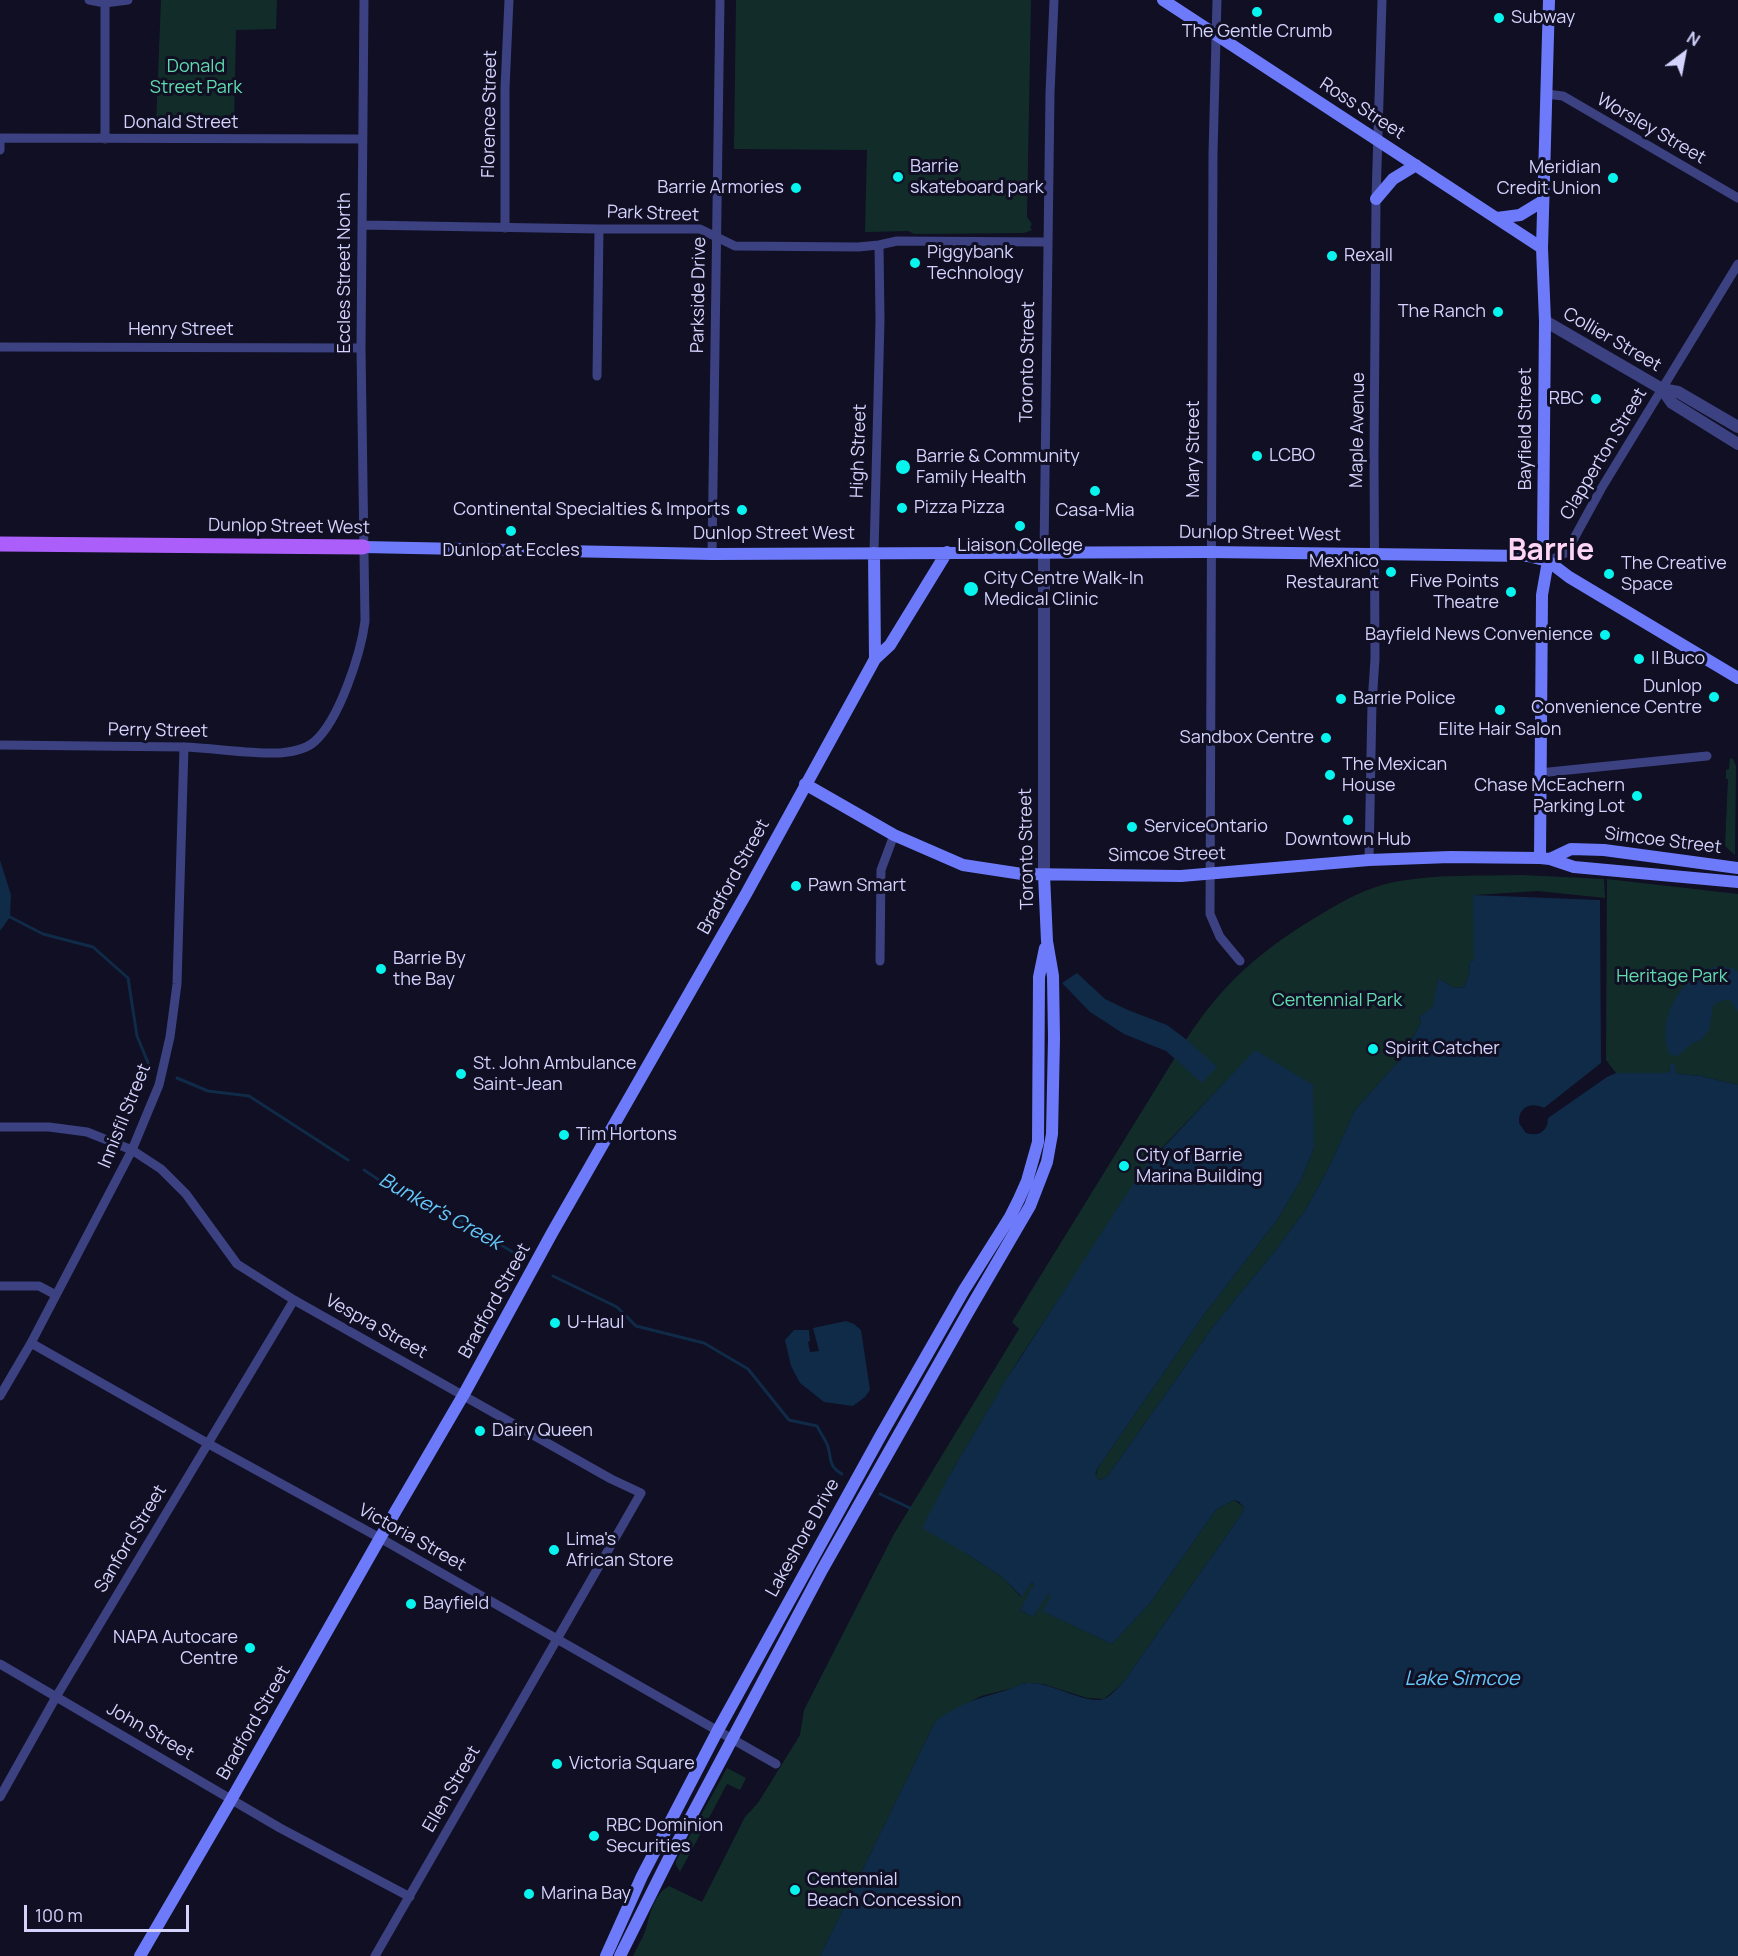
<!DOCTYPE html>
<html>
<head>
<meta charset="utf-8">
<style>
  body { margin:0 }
  #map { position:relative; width:1738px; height:1956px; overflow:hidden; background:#100f23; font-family:Manrope,sans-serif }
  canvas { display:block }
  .north { position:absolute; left:1654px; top:24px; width:60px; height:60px; -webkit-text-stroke:4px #100f23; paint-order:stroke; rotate:32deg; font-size:16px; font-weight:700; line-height:24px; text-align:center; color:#d3d3fd }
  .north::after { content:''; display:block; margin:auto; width:21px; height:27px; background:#d3d3fd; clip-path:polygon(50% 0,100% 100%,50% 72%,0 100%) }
  .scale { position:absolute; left:24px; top:1905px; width:165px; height:27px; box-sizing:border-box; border:3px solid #d3d3fd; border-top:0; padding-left:8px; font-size:18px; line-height:21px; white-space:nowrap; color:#d3d3fd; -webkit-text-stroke:4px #100f23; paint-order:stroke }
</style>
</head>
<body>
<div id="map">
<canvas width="1738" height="1956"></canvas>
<div class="north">N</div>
<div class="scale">100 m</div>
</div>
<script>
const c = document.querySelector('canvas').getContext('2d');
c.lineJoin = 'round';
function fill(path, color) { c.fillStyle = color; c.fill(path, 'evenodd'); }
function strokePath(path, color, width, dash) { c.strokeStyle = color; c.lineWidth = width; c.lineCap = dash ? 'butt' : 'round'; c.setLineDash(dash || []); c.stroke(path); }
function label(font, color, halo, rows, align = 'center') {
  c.font = font + ' Manrope,sans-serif'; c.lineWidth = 6; c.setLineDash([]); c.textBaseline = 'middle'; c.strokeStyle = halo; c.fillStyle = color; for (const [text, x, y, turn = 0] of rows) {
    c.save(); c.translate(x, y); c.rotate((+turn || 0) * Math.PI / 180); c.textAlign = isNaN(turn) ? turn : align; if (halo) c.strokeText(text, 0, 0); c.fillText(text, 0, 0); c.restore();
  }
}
fill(new Path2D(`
  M 161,0 L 277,0 L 276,29 L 236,30 L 234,125 L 156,125 Z
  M 736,0 L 1031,0 L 1027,217 L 1032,224 L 1030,227 L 1032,230 L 1024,233 L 914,234 L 908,231 L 865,232 L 867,150 L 734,149 Z
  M 1730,758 L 1733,759 L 1736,766 L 1735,855 L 1725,846 L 1728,779 L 1726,779 L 1726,770 L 1729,769 Z
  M 1522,875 L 1604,879 L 1605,898 L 1538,891 L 1474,895 L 1474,960 L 1470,961 L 1469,974 L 1464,987 L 1454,988 L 1438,978 L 1434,1007 L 1419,1017 L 1421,1022 L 1403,1056 L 1355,1110 L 1329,1167 L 1306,1209 L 1275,1251 L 1215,1324 L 1107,1477 L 1100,1480 L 1096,1477 L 1097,1469 L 1203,1316 L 1277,1220 L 1301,1180 L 1314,1148 L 1255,1051 L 1153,1157 L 1019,1359 L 949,1476 L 967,1554 L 1002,1577 L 1021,1597 L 1031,1583 L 1035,1585 L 1020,1610 L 1033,1617 L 1048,1593 L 1052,1596 L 1043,1611 L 1112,1644 L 1151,1602 L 1216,1510 L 1234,1500 L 1244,1507 L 1241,1515 L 1122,1684 L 1104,1699 L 1087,1698 L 1043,1684 L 1025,1683 L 1013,1688 L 981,1696 L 935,1722 L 820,1956 L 633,1956 C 637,1947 643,1938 646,1929 C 650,1914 654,1894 669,1886 L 702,1902 L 745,1817 L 758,1803 L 800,1735 L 804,1710 L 894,1534 L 1019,1329 L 1012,1322 L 1184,1043 C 1222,983 1262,949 1323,913 C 1344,900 1369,887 1394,882 C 1436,874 1480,876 1522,875 Z
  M 1607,879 L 1738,894 L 1738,1085 L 1701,1076 L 1678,1074 L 1675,1071 L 1675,1064 L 1667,1073 L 1616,1073 L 1606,1060 Z
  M 727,1768 L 746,1778 L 740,1790 L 727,1784 L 680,1872 L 676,1865 L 676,1861 Z`), '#122d29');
fill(new Path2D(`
  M 0,860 L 11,895 L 10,917 L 0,931 Z
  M 1473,895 L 1600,900 L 1601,1063 L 1544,1108 C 1530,1101 1518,1108 1519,1123 L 1526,1133 C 1539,1137 1548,1131 1548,1118 L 1607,1077 L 1616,1073 L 1667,1073 L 1670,1070 L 1670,1064 L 1675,1064 L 1675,1071 L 1678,1074 L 1701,1076 L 1738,1085 L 1738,1956 L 820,1956 L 935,1722 C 960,1702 981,1698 1010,1689 C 1016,1687 1022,1683 1028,1683 C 1050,1681 1086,1705 1104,1699 C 1110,1697 1117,1688 1122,1684 L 1241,1515 L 1244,1507 L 1239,1502 L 1234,1500 L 1216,1510 L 1151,1602 L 1112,1644 L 1042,1611 L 1051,1596 L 1048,1594 L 1033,1617 L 1020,1610 L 1034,1584 L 1031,1583 L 1022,1597 L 1002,1577 L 967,1554 L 922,1528 L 949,1476 L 1006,1380 L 1143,1169 L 1255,1050 L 1313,1085 L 1314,1148 L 1301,1180 L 1277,1220 L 1203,1316 L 1097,1469 C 1095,1474 1095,1477 1100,1480 L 1107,1477 L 1215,1324 L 1275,1251 L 1306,1209 L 1329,1167 L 1355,1110 L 1403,1056 L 1421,1022 L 1419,1017 L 1433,1007 L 1438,978 L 1454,988 L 1464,987 L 1469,974 L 1470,961 L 1474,960 Z
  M 1721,966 L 1733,968 L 1738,972 L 1738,1013 L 1731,1001 L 1728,999 L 1716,1003 L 1713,1007 L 1709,1030 L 1702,1039 L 1691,1044 L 1678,1056 L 1670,1055 C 1654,1020 1683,970 1721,966 Z
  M 1077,973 L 1105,999 L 1128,1010 L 1167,1025 L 1187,1040 L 1217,1067 L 1202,1083 L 1166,1051 L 1124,1034 L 1090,1012 L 1062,983 Z
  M 846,1321 L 854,1324 L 861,1330 L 870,1390 L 865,1397 L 853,1406 L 824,1402 L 800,1383 L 791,1366 L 785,1340 L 794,1330 L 809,1330 L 810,1341 L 808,1342 L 810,1352 L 819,1351 L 813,1328 Z`), '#0f2b47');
strokePath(new Path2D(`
  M 10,917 L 43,934 L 93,947 L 128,978 L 137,1036 L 149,1065
  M 177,1078 L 208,1091 L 249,1096 L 348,1160
  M 364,1170 L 388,1186 L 424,1199 L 516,1254
  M 553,1276 L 617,1307 L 636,1326 L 704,1343 L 748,1369 L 789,1420 L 817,1426 C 820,1432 824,1438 827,1444 C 833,1459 826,1464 842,1474
  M 880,1494 L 910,1508`), '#0f2b47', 3);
strokePath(new Path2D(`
  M 89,0 L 105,3 L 128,0
  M 1217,0 L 1213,154 L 1210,914 L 1220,937 L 1240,961
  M 105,3 L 105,139
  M 1546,94 L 1563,96 L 1738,198
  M 0,138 L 362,139
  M 0,150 L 0,138
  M 362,225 L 599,229 L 700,229 L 735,246 L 858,247 L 879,245 L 897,241 L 1047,242
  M 505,228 L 505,88 L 509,0
  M 0,347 L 361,348
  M 597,376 L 599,229
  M 1044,552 L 1050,93 L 1054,0
  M 874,553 L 880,320 L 879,245
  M 712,554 L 720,0
  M 1548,561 L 1566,553 L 1601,489 L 1738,264
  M 0,745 C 61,746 122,746 183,747 C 214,748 249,754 280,753 C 290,752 306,749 314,742 C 339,721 361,653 365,621 L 361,348 L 364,0
  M 1539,773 L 1707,756
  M 1369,860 L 1372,703 L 1375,659 L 1374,455 L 1376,199 L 1382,0
  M 880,961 L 881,870 L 894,835
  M 0,1127 L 49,1127 L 87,1132 L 132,1150 L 161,1169 L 186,1194 L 237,1264 L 294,1300 L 611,1479 L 641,1493 L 375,1956
  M 0,1286 L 39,1286 L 56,1295
  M 31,1343 L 207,1443 L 380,1538 L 776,1764
  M 0,1396 L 31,1343 L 132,1150 L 159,1085 L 170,1037 L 177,984 L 184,747
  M 0,1664 L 280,1828 L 410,1897
  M 0,1797 L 56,1697 L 294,1300`), '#3c4181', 9);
strokePath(new Path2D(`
  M 1545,321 L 1662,389 L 1678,392 L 1738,427
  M 1662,389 L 1672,403 L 1738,444
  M 1044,875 L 1044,552`), '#3c4181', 12);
strokePath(new Path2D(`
  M 1163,0 L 1542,248
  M 1376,199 L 1393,179 L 1416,165
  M 1497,218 L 1520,215 L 1543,201
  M 363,547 L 712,554 L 1210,552 L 1528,556 L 1548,561 L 1569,577 L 1738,678
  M 874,553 L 875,659
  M 805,784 L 894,835 L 963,865 L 1022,874 L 1181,876 L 1369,860 L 1450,857 L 1540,858 L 1550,859 L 1574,867 L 1738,882
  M 1540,858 L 1542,595 L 1548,561 L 1543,543 L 1545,321 L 1542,248 L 1549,0
  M 1550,859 L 1571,849 L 1604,850 L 1738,868
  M 140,1956 L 231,1800 L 380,1538 L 464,1394 L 552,1233 L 746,894 L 875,659 L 890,645 L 947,552
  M 606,1956 L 642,1876 L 718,1730 L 881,1435 L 964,1290 L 1010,1217 L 1019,1199 L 1027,1181 L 1038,1142 L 1039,977 L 1045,948
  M 620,1956 L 669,1858 L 822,1570 L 967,1314 L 1030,1206 L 1047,1162 L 1052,1134 L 1054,1038 L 1053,976 L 1047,941 L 1044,875`), '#6d7bfa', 12);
strokePath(new Path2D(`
  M 0,544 L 363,547`), '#ac5efa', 15);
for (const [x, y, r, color] of [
  [1257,12,6,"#08f4ee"],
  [1499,18,6,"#08f4ee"],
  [898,177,6,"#08f4ee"],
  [1613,178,6,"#08f4ee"],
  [796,188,6,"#08f4ee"],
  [1332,256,6,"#08f4ee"],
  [915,263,6,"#08f4ee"],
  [1498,312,6,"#08f4ee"],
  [1596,399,6,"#08f4ee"],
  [1257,456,6,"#08f4ee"],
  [903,467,8,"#08f4ee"],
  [1095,491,6,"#08f4ee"],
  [902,508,6,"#08f4ee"],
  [742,510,6,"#08f4ee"],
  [1020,526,6,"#08f4ee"],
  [511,531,6,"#08f4ee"],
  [1391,572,6,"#08f4ee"],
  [1609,574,6,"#08f4ee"],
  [971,589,8,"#08f4ee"],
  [1511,592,6,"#08f4ee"],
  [1605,635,6,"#08f4ee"],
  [1639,659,6,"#08f4ee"],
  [1714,697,6,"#08f4ee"],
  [1341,699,6,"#08f4ee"],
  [1500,710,6,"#08f4ee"],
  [1326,738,6,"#08f4ee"],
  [1330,775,6,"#08f4ee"],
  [1637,796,6,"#08f4ee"],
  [1348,820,6,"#08f4ee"],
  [1132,827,6,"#08f4ee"],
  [796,886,6,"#08f4ee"],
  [381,969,6,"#08f4ee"],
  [1373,1049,6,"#08f4ee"],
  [461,1074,6,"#08f4ee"],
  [564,1135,6,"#08f4ee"],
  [1124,1166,6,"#08f4ee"],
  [555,1323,6,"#08f4ee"],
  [480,1431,6,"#08f4ee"],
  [554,1550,6,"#08f4ee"],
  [411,1604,6,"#08f4ee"],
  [250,1648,6,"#08f4ee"],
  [557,1764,6,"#08f4ee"],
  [594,1836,6,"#08f4ee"],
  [795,1890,6,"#08f4ee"],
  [529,1894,6,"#08f4ee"]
]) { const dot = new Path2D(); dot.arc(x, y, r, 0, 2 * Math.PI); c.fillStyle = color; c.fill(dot); strokePath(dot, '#100f23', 2); }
label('18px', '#d3d3fd', '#100f23', [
  ["Subway",1511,18],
  ["The Gentle Crumb",1257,32,"center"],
  ["Barrie",910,167],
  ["skateboard park",910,188],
  ["Meridian",1601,168,"right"],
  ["Credit Union",1601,189,"right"],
  ["Barrie Armories",784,188,"right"],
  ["Piggybank",927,253],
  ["Technology",927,274],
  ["Rexall",1344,256],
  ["The Ranch",1486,312,"right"],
  ["RBC",1584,399,"right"],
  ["LCBO",1269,456],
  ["Barrie & Community",916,457],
  ["Family Health",916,478],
  ["Pizza Pizza",914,508],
  ["Continental Specialties & Imports",730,510,"right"],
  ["Casa-Mia",1095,511,"center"],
  ["Liaison College",1020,546,"center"],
  ["Dunlop at Eccles",511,551,"center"],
  ["Mexhico",1379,562,"right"],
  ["Restaurant",1379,583,"right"],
  ["The Creative",1621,564],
  ["Space",1621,585],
  ["City Centre Walk-In",984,579],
  ["Medical Clinic",984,600],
  ["Five Points",1499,582,"right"],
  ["Theatre",1499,603,"right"],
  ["Bayfield News Convenience",1593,635,"right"],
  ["Il Buco",1651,659],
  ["Dunlop",1702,687,"right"],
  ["Convenience Centre",1702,708,"right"],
  ["Barrie Police",1353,699],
  ["Elite Hair Salon",1500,730,"center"],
  ["Sandbox Centre",1314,738,"right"],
  ["The Mexican",1342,765],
  ["House",1342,786],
  ["Chase McEachern",1625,786,"right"],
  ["Parking Lot",1625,807,"right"],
  ["ServiceOntario",1144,827],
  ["Downtown Hub",1348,840,"center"],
  ["Pawn Smart",808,886],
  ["Barrie By",393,959],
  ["the Bay",393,980],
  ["Spirit Catcher",1385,1049],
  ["St. John Ambulance",473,1064],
  ["Saint-Jean",473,1085],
  ["Tim Hortons",576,1135],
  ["City of Barrie",1136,1156],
  ["Marina Building",1136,1177],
  ["U-Haul",567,1323],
  ["Dairy Queen",492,1431],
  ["Lima's",566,1540],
  ["African Store",566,1561],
  ["Bayfield",423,1604],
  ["NAPA Autocare",238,1638,"right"],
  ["Centre",238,1659,"right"],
  ["Victoria Square",569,1764],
  ["RBC Dominion",606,1826],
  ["Securities",606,1847],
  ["Centennial",807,1880],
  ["Beach Concession",807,1901],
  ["Marina Bay",541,1894]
], 'left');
label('18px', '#61dbae', '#100f23', [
  ["Donald",196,67],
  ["Street Park",196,88],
  ["Heritage Park",1672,977],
  ["Centennial Park",1337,1001]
]);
label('18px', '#d3d3fd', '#100f23', [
  ["Ross Street",1362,109,33],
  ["Florence Street",490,114,-89],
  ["Donald Street",181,123],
  ["Worsley Street",1651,129,30],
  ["Park Street",653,214,2],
  ["Eccles Street North",345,273,-90],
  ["Parkside Drive",699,295,-89],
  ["Henry Street",181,330],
  ["Collier Street",1612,340,30],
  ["Toronto Street",1028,362,-89],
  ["Bayfield Street",1526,429,-90],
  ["Maple Avenue",1358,430,-89],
  ["Mary Street",1194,449,-90],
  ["High Street",859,451,-88],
  ["Clapperton Street",1604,454,-59],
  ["Dunlop Street West",289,527,1],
  ["Dunlop Street West",774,534],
  ["Dunlop Street West",1260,534,1],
  ["Perry Street",158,731,1],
  ["Simcoe Street",1663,841,7],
  ["Toronto Street",1027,849,-91],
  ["Simcoe Street",1167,855,-1],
  ["Bradford Street",734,877,-61],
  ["Innisfil Street",125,1116,-68],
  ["Bradford Street",495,1301,-61],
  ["Vespra Street",376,1327,29],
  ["Victoria Street",412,1538,29],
  ["Lakeshore Drive",803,1538,-61],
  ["Sanford Street",131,1539,-59],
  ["Bradford Street",254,1723,-60],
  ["John Street",150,1732,30],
  ["Ellen Street",452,1789,-60]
]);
label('italic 20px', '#64c7fa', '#100f23', [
  ["Bunker's Creek",440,1212,29],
  ["Lake Simcoe",1462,1679]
]);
label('bold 30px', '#fed5f4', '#100f23', [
  ["Barrie",1551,552]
]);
</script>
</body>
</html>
